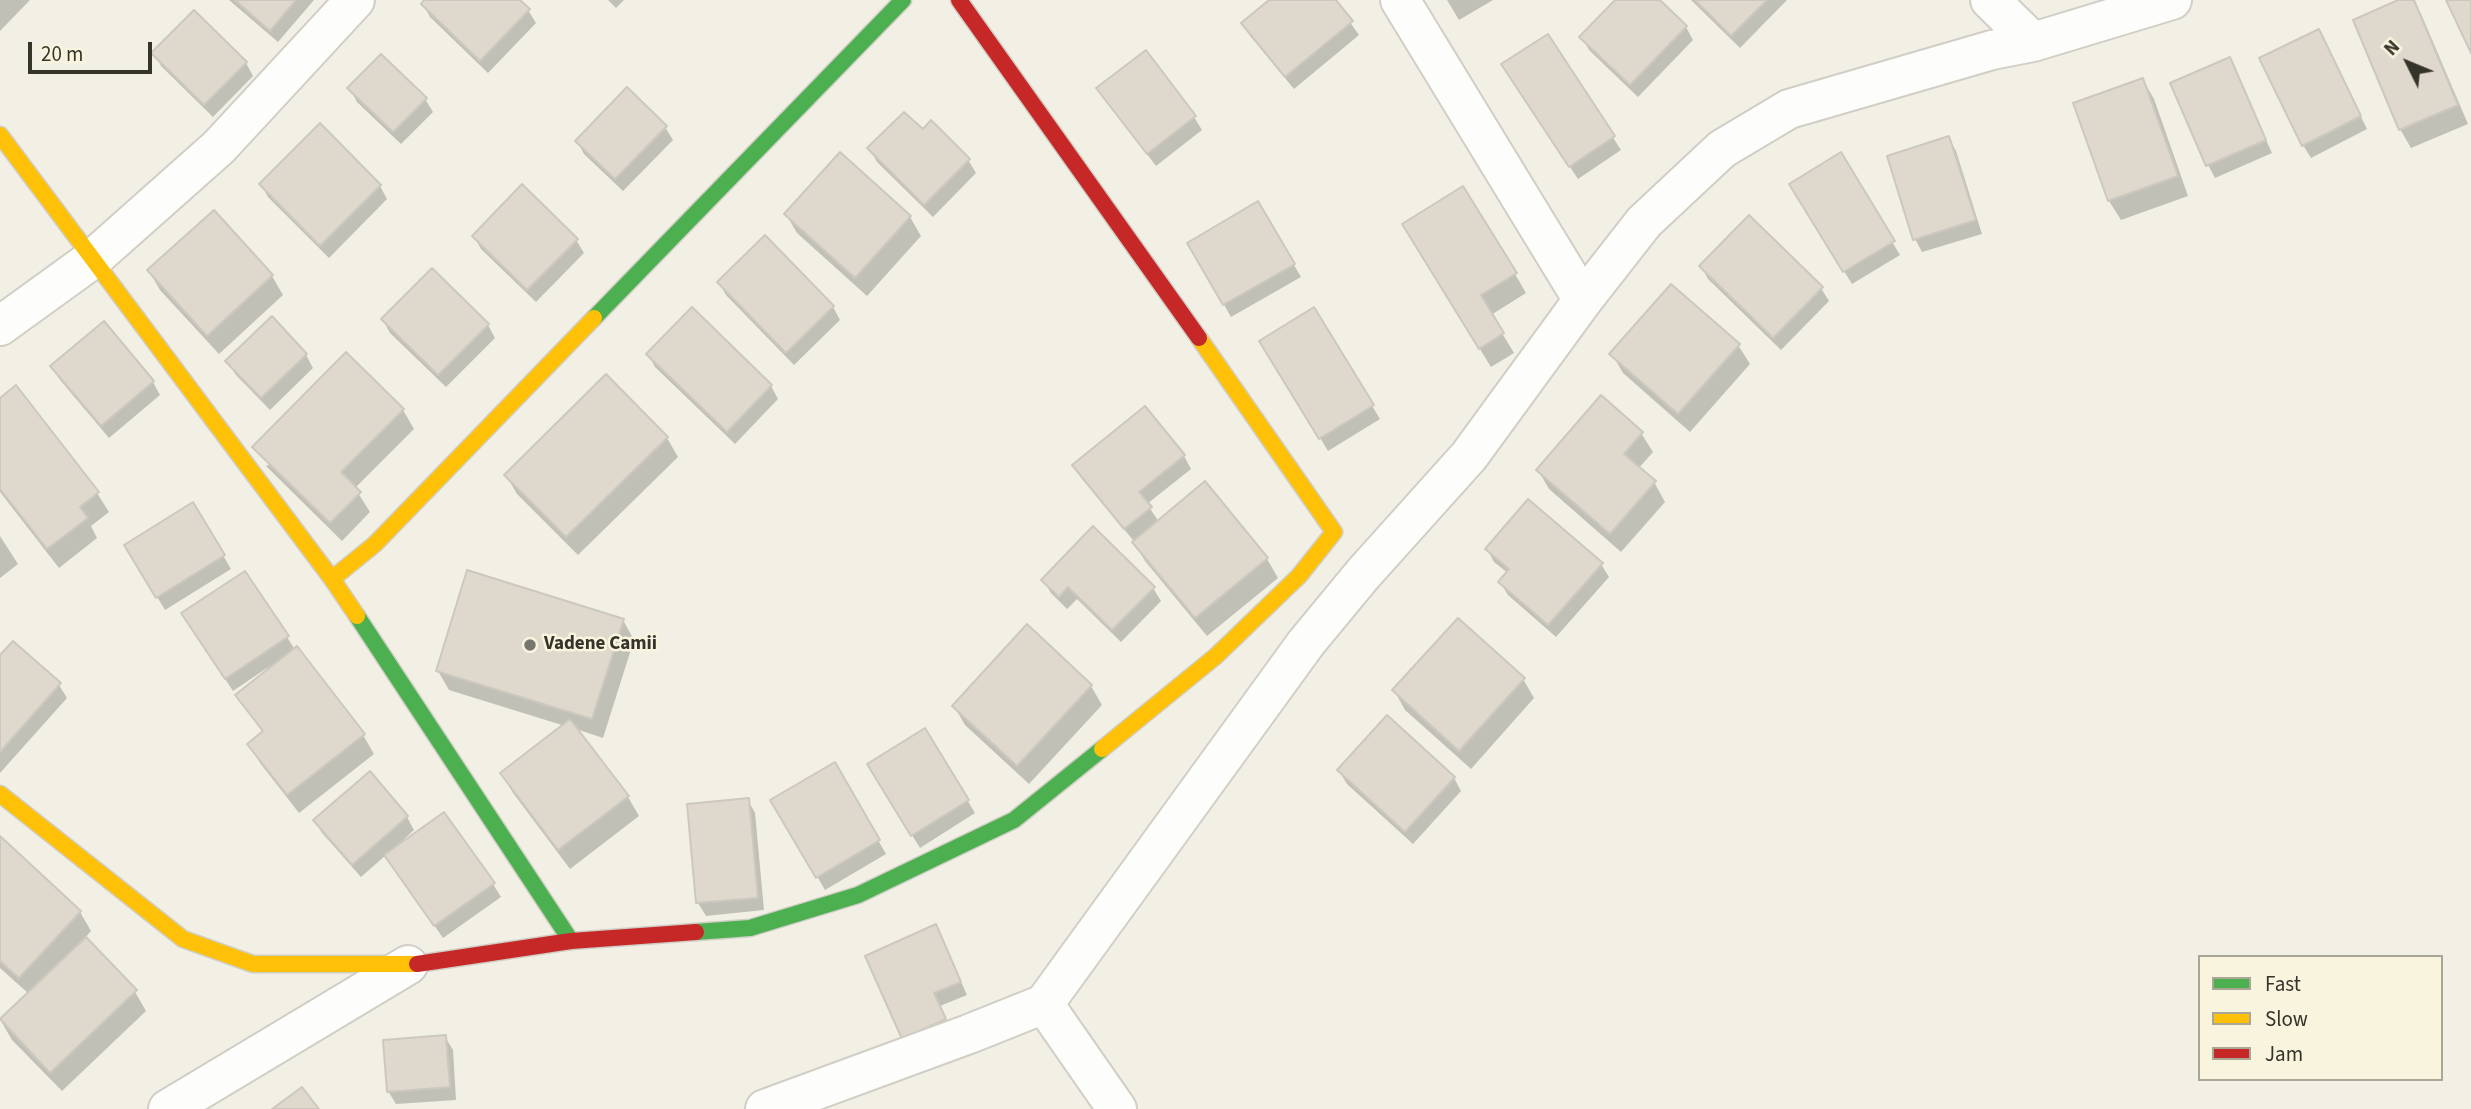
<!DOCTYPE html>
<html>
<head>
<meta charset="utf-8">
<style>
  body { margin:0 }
  #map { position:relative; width:2471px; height:1109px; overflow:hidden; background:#f2f0e4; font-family:"Source Sans 3",sans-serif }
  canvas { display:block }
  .legend { position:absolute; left:2198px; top:955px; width:245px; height:126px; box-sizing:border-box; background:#f8f4de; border:2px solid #aaa796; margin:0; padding:9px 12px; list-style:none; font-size:21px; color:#35342b }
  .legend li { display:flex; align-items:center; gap:14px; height:35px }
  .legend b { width:35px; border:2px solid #aaa796 }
  .north { position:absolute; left:2373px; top:28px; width:70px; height:70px; -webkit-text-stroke:5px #f8f4de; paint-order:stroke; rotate:313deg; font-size:19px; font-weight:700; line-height:28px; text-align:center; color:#35342b }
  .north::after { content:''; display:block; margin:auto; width:24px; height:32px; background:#35342b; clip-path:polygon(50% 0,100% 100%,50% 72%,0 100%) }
  .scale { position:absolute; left:28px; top:42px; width:124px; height:32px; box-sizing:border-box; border:4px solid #35342b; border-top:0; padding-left:9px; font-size:21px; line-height:24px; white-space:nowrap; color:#35342b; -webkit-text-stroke:5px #f8f4de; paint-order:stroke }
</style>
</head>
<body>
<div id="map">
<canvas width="2471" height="1109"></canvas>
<ul class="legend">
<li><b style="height:9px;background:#4caf50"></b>Fast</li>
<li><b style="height:9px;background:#ffc107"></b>Slow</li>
<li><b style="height:9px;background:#c62828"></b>Jam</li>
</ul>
<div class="north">N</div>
<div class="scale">20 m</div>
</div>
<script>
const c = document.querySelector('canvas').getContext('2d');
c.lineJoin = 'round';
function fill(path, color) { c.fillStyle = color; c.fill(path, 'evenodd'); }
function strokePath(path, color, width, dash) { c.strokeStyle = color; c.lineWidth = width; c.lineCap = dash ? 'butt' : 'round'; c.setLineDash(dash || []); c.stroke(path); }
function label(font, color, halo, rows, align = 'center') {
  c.font = font + ' "Source Sans 3",sans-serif'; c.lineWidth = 5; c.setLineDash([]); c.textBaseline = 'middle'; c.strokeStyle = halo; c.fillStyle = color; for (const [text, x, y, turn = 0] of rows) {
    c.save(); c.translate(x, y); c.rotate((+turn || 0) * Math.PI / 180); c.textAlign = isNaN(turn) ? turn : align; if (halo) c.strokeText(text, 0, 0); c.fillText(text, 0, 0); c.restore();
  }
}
fill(new Path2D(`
  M 0,0 L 30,0 L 0,31 Z
  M 229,0 L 314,0 L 278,42 Z
  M 427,0 L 518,0 L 528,10 L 536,23 L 488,73 L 430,17 L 423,4 Z
  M 608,0 L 624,0 L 616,8 Z
  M 1272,0 L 1334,0 L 1359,35 L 1294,89 L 1251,37 L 1243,24 Z
  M 1447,0 L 1493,0 L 1459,20 Z
  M 1617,0 L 1658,0 L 1686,27 L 1693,40 L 1638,97 L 1589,50 L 1582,37 Z
  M 1691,0 L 1787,0 L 1740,48 Z
  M 2403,0 L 2413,0 L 2422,16 L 2468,124 L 2411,148 L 2400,129 Z
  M 1548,36 L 1621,150 L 1578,179 L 1511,78 Z
  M 2325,44 L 2367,129 L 2311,158 L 2303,145 Z
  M 154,53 L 246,63 L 253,76 L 213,117 L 161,66 Z
  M 2229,59 L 2272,153 L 2215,178 L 2208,165 Z
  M 2143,80 L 2154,99 L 2188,196 L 2121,220 L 2109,201 L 2075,104 Z
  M 350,89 L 425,99 L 433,112 L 401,144 L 357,102 Z
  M 1098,89 L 1194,117 L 1202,130 L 1156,166 Z
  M 665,127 L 673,140 L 623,191 L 584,154 L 577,141 Z
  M 923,132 L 968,160 L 976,173 L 933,217 L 877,162 L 870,149 Z
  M 1949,138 L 1956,151 L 1982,234 L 1922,252 L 1915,239 L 1889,157 Z
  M 1840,155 L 1900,255 L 1852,284 L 1791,184 Z
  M 261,184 L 380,186 L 387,199 L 329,258 L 268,197 Z
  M 1258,203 L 1301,277 L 1231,317 L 1189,243 Z
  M 786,214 L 910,217 L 921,236 L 867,296 L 797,233 Z
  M 474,236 L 576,240 L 584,253 L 536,302 L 481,249 Z
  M 1415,244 L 1515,274 L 1526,293 L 1491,315 L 1514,353 L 1491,367 Z
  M 1701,266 L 1821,288 L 1829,301 L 1781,350 L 1708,279 Z
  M 149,271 L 272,276 L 283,295 L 219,354 L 160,290 Z
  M 719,282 L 833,307 L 840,320 L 794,365 L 726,295 Z
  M 692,309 L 771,386 L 778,399 L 735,444 L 655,367 L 648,354 Z
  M 1314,309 L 1380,419 L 1328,451 L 1262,342 Z
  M 383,320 L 488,325 L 495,338 L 446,387 L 390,333 Z
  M 1738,345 L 1750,364 L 1690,432 L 1623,373 L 1612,354 Z
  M 306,355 L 313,368 L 270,410 L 235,374 L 228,361 Z
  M 52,367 L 153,382 L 160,395 L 109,438 L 60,380 Z
  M 0,400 L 97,493 L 109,512 L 91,526 L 97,538 L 59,568 L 0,492 Z
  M 403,410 L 414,429 L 355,488 L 370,512 L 342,541 L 266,466 Z
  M 1641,433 L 1653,452 L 1638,469 L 1654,482 L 1665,502 L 1621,552 L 1549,489 L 1538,470 Z
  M 667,438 L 678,457 L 578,555 L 517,494 L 506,475 Z
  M 1184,456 L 1191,469 L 1147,504 L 1159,522 L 1267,559 L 1278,578 L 1207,636 L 1145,561 L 1133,540 L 1082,479 L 1074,466 Z
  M 193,504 L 231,569 L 165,610 L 126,545 Z
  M 0,536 L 18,564 L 0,578 Z
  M 1487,549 L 1601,564 L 1609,577 L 1556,637 L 1508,595 L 1500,582 L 1508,573 L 1494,562 Z
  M 1043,580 L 1153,588 L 1161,601 L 1121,642 L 1077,599 L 1067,609 L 1051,593 Z
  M 623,620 L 634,640 L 603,738 L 576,729 L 628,797 L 639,816 L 570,869 L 513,793 L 502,774 L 565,726 L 449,690 L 438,671 Z
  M 191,627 L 287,637 L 295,650 L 363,735 L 374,754 L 299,813 L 260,763 L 249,744 L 263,733 L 237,695 L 269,671 L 267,668 L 233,691 Z
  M 0,657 L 59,685 L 67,698 L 0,773 Z
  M 1523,679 L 1534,698 L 1471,769 L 1405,710 L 1394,690 Z
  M 1091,686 L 1102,705 L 1029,784 L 965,725 L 954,706 Z
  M 925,730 L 975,813 L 920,848 L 876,777 Z
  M 834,764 L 886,854 L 825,890 L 773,800 Z
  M 1339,771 L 1454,778 L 1461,791 L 1413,844 L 1347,784 Z
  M 748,800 L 755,813 L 764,910 L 706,916 L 698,903 Z
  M 407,817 L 414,830 L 399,844 L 400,846 L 493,884 L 501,897 L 443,938 L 386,855 L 361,877 L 322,833 L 315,820 Z
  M 0,838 L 80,912 L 91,931 L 84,939 L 135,992 L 146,1011 L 62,1091 L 12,1040 L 1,1021 L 29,994 L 0,968 Z
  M 942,939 L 967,995 L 940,1006 L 952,1033 L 904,1038 Z
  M 445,1037 L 453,1050 L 456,1100 L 396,1104 L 388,1091 Z`), '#0003');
const building = new Path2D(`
  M 235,0 L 296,0 L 270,31 Z
  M 424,0 L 520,0 L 530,9 L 480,61 L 421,4 Z
  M 1269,0 L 1336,0 L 1353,21 L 1285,77 L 1241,23 Z
  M 1615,0 L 1660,0 L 1687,26 L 1630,85 L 1579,37 Z
  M 1695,0 L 1767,0 L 1731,36 Z
  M 2398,0 L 2414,0 L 2458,105 L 2399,130 L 2353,20 Z
  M 2446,0 L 2471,0 L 2471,53 Z
  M 194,10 L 247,62 L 204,105 L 151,53 Z
  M 2319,29 L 2361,116 L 2302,146 L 2259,58 Z
  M 1548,34 L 1615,136 L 1569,167 L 1501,64 Z
  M 1146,50 L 1196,116 L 1147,154 L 1096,88 Z
  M 381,54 L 427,98 L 393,132 L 347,88 Z
  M 2230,57 L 2266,140 L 2206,166 L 2170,83 Z
  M 2143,78 L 2178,176 L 2108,201 L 2073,103 Z
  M 627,87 L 667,126 L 615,179 L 575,141 Z
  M 904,112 L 923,129 L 931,120 L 970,159 L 924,205 L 867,148 Z
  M 320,123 L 381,185 L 320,246 L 259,184 Z
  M 1949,136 L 1976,220 L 1913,240 L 1887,156 Z
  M 840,152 L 911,216 L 855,278 L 784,214 Z
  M 1841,152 L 1895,241 L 1843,272 L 1789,184 Z
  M 522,184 L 578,239 L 527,290 L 472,236 Z
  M 1463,186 L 1517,273 L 1481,295 L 1504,333 L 1479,349 L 1402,224 Z
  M 1258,201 L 1295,264 L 1223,305 L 1187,243 Z
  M 214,210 L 273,275 L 207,336 L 147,270 Z
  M 1749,215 L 1823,287 L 1773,338 L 1699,266 Z
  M 765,235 L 834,306 L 786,353 L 717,282 Z
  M 432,268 L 489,324 L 438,375 L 381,319 Z
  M 1671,284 L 1740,344 L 1678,414 L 1609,354 Z
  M 692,307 L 772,385 L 727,432 L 646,354 Z
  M 1314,307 L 1374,405 L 1319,439 L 1259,341 Z
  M 272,316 L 307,354 L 261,398 L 225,361 Z
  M 104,321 L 154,381 L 101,426 L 50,366 Z
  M 346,352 L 404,409 L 341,472 L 361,492 L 330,523 L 252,447 Z
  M 606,374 L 668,437 L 566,537 L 504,475 Z
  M 16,385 L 99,492 L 80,507 L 88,518 L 47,549 L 0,489 L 0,398 Z
  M 1601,395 L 1643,432 L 1624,454 L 1656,481 L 1610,534 L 1536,470 Z
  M 1145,406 L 1185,455 L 1139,492 L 1152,507 L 1124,529 L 1072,465 Z
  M 1205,481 L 1268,558 L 1195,618 L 1132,542 Z
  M 1528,499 L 1603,563 L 1548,625 L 1498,582 L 1509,569 L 1485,549 Z
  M 193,502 L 225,555 L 156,598 L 124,545 Z
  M 1093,526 L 1155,587 L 1112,630 L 1068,587 L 1059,597 L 1041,580 Z
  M 467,570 L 624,619 L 592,719 L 436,671 Z
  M 245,571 L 289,636 L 225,679 L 181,613 Z
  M 1458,618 L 1525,678 L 1459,751 L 1392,690 Z
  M 1027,624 L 1092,685 L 1017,766 L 952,706 Z
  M 13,641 L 61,683 L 0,752 L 0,655 Z
  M 297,646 L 365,734 L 287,795 L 247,744 L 263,731 L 235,695 Z
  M 1387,715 L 1455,777 L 1405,832 L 1337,770 Z
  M 570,719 L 629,796 L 558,850 L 500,773 Z
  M 925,728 L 969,800 L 911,836 L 867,764 Z
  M 835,762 L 880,840 L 816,878 L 770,800 Z
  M 370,771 L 408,816 L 352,865 L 313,820 Z
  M 749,798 L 758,898 L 696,903 L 687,804 Z
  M 444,812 L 495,883 L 434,926 L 384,855 Z
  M 0,836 L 81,911 L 19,978 L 0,961 Z
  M 936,924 L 961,982 L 934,993 L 946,1019 L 902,1039 L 865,956 Z
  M 86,937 L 137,990 L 50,1073 L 0,1019 Z
  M 446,1035 L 450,1087 L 387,1092 L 383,1040 Z
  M 302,1087 L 319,1109 L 272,1109 Z`);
fill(building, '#dfd8cc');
strokePath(building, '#ccc8c0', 2);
const street = new Path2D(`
  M 1400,0 L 1583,300
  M 1990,0 L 2033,42
  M 0,326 L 94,258 L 219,147 L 355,0
  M 1044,1004 L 1117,1109
  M 168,1109 L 408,965
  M 765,1109 L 969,1034 L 1044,1004 L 1306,643 L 1363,574 L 1469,456 L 1583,300 L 1644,222 L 1722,149 L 1789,109 L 1992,50 L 2033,42 L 2172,0`);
const fast = new Path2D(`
  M 594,318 L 903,0
  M 357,616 L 571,941
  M 696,932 L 750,928 L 858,895 L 1014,820 L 1102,749`);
const slow = new Path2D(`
  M 0,135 L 332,579 L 357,616
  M 332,579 L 375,544 L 594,318
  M 1102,749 L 1216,656 L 1299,576 L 1334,532 L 1199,338
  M 0,794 L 183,939 L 253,964 L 417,964`);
const jam = new Path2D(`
  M 959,0 L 1199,338
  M 417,964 L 571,941 L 696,932`);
strokePath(street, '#d0cec5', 42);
strokePath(fast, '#d0cec5', 19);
strokePath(slow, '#d0cec5', 19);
strokePath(jam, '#d0cec5', 19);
strokePath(street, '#fdfdfb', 38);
strokePath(fast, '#4caf50', 16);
strokePath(slow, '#ffc107', 16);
strokePath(jam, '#c62828', 16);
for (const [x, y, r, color] of [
  [530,645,7,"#77766c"]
]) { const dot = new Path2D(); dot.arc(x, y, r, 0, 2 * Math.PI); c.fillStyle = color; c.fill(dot); strokePath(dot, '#f8f4de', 2.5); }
label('bold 19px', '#35342b', '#f8f4de', [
  ["Vadene Camii",544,645]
], 'left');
</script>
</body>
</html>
